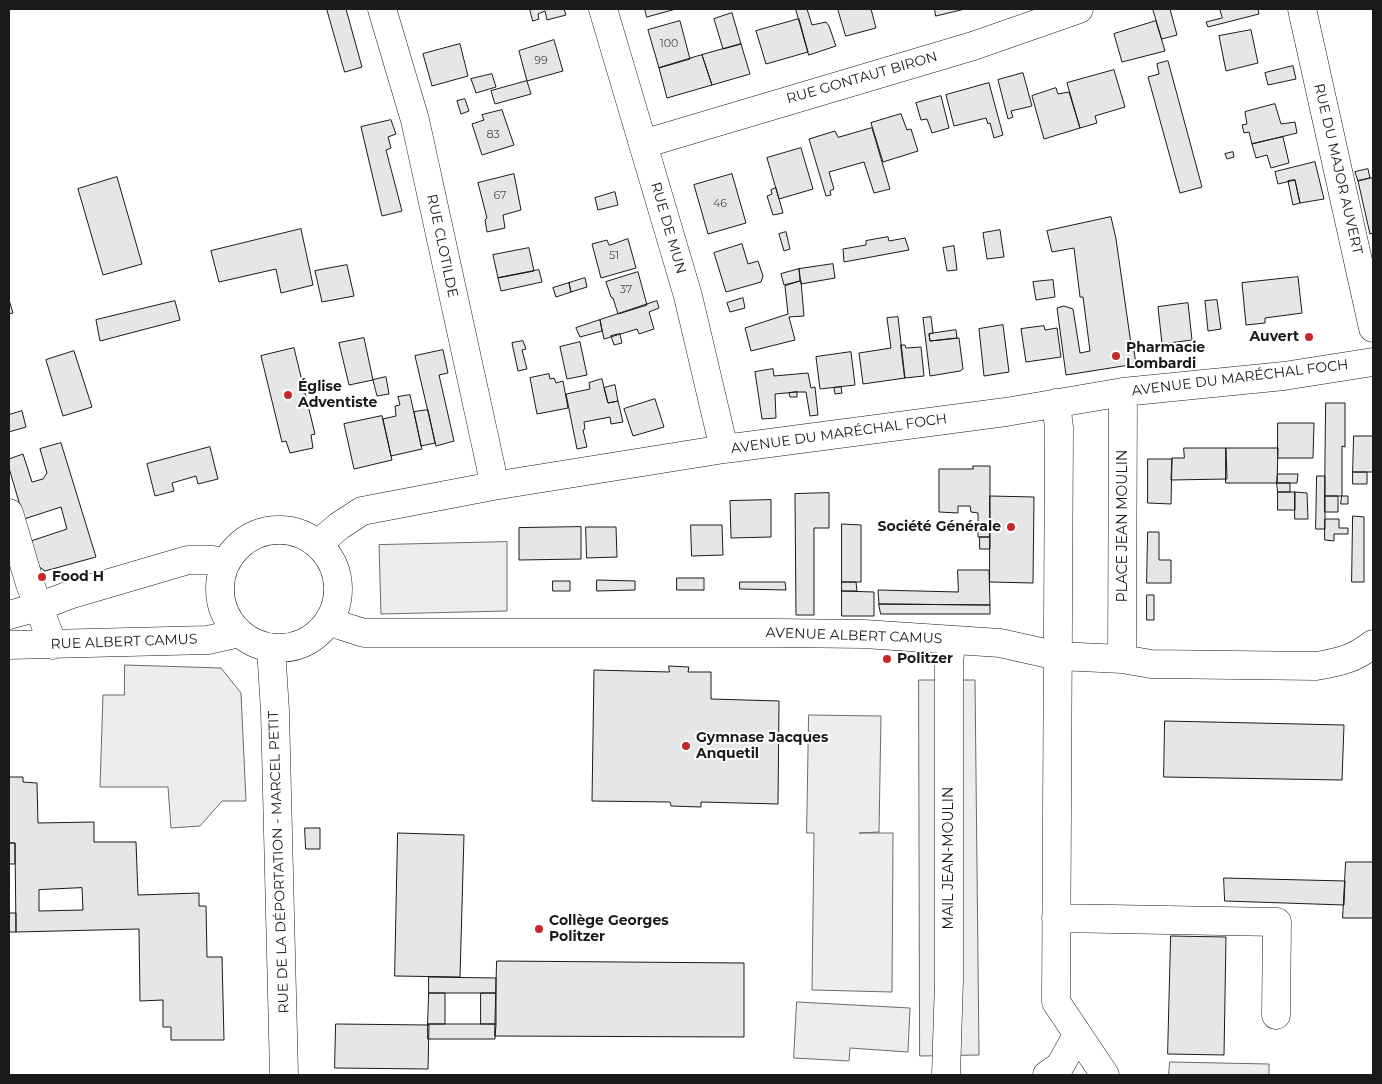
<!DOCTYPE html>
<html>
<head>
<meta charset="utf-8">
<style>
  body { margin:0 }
  #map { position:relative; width:1382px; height:1084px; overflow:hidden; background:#fff; font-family:Montserrat,sans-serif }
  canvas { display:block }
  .frame { position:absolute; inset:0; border:10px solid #1a1a1a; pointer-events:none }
</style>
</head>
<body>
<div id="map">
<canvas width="1382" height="1084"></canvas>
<div class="frame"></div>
</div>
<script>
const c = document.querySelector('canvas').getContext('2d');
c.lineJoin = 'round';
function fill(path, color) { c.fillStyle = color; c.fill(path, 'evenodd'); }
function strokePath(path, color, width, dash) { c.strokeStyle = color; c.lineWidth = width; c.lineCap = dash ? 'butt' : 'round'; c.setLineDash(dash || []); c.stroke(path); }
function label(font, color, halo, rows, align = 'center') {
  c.font = font + ' Montserrat,sans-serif'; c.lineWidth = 4; c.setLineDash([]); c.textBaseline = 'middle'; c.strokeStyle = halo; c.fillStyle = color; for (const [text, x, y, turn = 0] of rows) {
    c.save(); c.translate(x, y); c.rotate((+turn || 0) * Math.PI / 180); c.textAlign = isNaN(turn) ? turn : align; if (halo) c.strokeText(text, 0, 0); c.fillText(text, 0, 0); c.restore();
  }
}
const built = new Path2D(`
  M 507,542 L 507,611 L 381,614 L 379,545 Z
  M 125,665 L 221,668 L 241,693 L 246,801 L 222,801 L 200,826 L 171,828 L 168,787 L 100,787 L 103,695 L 124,695 Z
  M 919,680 L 975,680 L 979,1055 L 920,1056 Z
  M 809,715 L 881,716 L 879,832 L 859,833 L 893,833 L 892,992 L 812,990 L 814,833 L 807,833 Z
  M 797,1002 L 910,1008 L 908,1052 L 850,1048 L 849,1061 L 794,1058 Z
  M 1170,1062 L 1269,1064 L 1269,1075 L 1169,1075 Z`);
fill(built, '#ededed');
strokePath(built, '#6a6a6a', 1);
const building = new Path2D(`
  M 327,9 L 346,9 L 362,67 L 345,72 Z
  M 530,9 L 564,9 L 566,15 L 547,20 L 545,11 L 538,14 L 539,19 L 533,21 Z
  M 645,9 L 676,9 L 647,17 Z
  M 796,9 L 807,9 L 812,25 L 826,22 L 829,26 L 836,46 L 809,55 Z
  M 838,9 L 871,9 L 876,28 L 846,36 Z
  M 935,9 L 965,9 L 936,16 Z
  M 1153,9 L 1170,9 L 1177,35 L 1162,39 Z
  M 1220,9 L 1258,9 L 1259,14 L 1208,27 L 1206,22 L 1222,18 Z
  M 732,13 L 741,44 L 723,49 L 714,19 Z
  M 799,19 L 808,52 L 766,64 L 756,31 Z
  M 680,21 L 690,59 L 659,68 L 648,30 Z
  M 1156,21 L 1165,51 L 1122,62 L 1114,34 Z
  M 1251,30 L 1258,63 L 1226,71 L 1219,36 Z
  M 554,40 L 563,71 L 527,81 L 519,51 Z
  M 460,44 L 468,76 L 432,86 L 423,54 Z
  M 741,44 L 750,74 L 712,85 L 702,55 Z
  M 702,55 L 712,85 L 667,98 L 659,68 Z
  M 1168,61 L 1202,187 L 1180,193 L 1148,77 L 1159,74 L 1157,64 Z
  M 1293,66 L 1296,79 L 1268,85 L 1265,73 Z
  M 1114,70 L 1125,107 L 1095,116 L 1097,123 L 1080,128 L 1067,83 Z
  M 1023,73 L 1032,106 L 1011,111 L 1013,117 L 1008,119 L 998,80 Z
  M 492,74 L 496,87 L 476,93 L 471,79 Z
  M 527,81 L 531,94 L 495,104 L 491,91 Z
  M 989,83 L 1003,135 L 994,138 L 990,123 L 988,124 L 986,118 L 954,126 L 946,95 Z
  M 1056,88 L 1058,94 L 1069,92 L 1080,128 L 1044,139 L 1032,96 Z
  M 941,96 L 949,128 L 932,133 L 927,119 L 921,120 L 916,103 Z
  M 465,99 L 469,111 L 461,114 L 457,101 Z
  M 1275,104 L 1281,124 L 1295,122 L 1297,133 L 1252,144 L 1249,132 L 1244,133 L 1242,125 L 1247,124 L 1245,112 Z
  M 502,110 L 514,145 L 482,155 L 472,124 L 484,120 L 482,115 Z
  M 901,114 L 907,130 L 911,129 L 918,151 L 883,162 L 871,123 Z
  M 391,120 L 396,134 L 388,137 L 391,148 L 386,150 L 402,211 L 382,216 L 361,127 Z
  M 872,128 L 890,189 L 874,193 L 864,162 L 829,172 L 834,189 L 830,191 L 831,195 L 826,196 L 809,139 L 835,131 L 838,137 Z
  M 1283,137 L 1289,163 L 1271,168 L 1267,155 L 1256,158 L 1252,144 Z
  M 801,148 L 813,189 L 779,199 L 767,158 Z
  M 1233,152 L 1234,157 L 1227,159 L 1225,154 Z
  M 1315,162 L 1324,199 L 1300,203 L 1295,180 L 1278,184 L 1275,172 Z
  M 1368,169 L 1370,178 L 1358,181 L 1355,172 Z
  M 514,174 L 521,210 L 503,215 L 505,228 L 487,232 L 485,220 L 487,218 L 478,183 Z
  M 732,174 L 746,223 L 708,234 L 694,185 Z
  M 117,177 L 142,264 L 103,275 L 78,189 Z
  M 1370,178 L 1373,178 L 1373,233 L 1370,234 L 1358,181 Z
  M 1295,180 L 1300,203 L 1293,205 L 1288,181 Z
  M 776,188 L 783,213 L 773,215 L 767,196 L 772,194 L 771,190 Z
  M 615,192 L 618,205 L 598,210 L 595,198 Z
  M 1111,217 L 1116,239 L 1131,344 L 1133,344 L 1136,364 L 1066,375 L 1057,308 L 1064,306 L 1073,309 L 1080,353 L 1090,351 L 1083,297 L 1080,297 L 1074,248 L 1052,252 L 1047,231 Z
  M 301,229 L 313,285 L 281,293 L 276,269 L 219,282 L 211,251 Z
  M 1000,230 L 1004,257 L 987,259 L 983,233 Z
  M 786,232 L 790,249 L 784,251 L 779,234 Z
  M 888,237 L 889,241 L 905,238 L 909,250 L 844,262 L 843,249 L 866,245 L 866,241 Z
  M 628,239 L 636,268 L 601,278 L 592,244 L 607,240 L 609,245 Z
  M 742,244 L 748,264 L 758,261 L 763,276 L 761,282 L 726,292 L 714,253 Z
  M 954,246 L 957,270 L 947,271 L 943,248 Z
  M 529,248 L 534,271 L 498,278 L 493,255 Z
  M 833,264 L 835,278 L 801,284 L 799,269 Z
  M 347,265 L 354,296 L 322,302 L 315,271 Z
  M 799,269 L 800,281 L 784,285 L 781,274 Z
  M 539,270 L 542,282 L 501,291 L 498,278 Z
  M 638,272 L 647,305 L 618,314 L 613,298 L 611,297 L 606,282 Z
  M 1298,277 L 1302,313 L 1265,318 L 1265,323 L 1246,325 L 1242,283 Z
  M 585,278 L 587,287 L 571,292 L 569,283 Z
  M 1053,280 L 1055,297 L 1036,300 L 1033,282 Z
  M 801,281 L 804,316 L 789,317 L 795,340 L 751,351 L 745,328 L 788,314 L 785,286 Z
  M 569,283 L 571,292 L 556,297 L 553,288 Z
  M 743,298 L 745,308 L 730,312 L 727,303 Z
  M 9,300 L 13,313 L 9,314 Z
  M 1217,300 L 1221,329 L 1208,331 L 1205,301 Z
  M 175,301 L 180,320 L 100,341 L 96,320 Z
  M 657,301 L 659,308 L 649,312 L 654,329 L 639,334 L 637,329 L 604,339 L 600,320 Z
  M 1188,303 L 1192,340 L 1162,344 L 1158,307 Z
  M 898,317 L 905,378 L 863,384 L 859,353 L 891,348 L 887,318 Z
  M 931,317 L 933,333 L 929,334 L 930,341 L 959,338 L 963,369 L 960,371 L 930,376 L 923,318 Z
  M 600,320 L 602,331 L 580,337 L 576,328 Z
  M 1003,325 L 1009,372 L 984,376 L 979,329 Z
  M 1044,326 L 1045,330 L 1057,328 L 1061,357 L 1026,362 L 1021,329 Z
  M 956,330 L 957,338 L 930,341 L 929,334 Z
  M 620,334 L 622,343 L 614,345 L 611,336 Z
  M 364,338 L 373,380 L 349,385 L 339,343 Z
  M 523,341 L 526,349 L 522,350 L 527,369 L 518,371 L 512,343 Z
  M 580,342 L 587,375 L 567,379 L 560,347 Z
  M 901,345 L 905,345 L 906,348 L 921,347 L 924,376 L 905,378 Z
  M 294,348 L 315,434 L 311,435 L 313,448 L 290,453 L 286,441 L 282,442 L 261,356 Z
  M 443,350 L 448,373 L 439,375 L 454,441 L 436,446 L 415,356 Z
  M 74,351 L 92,407 L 63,416 L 46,360 Z
  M 851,352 L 855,385 L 820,389 L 816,357 Z
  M 773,369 L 774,376 L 808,373 L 811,388 L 815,387 L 818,415 L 810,416 L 806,392 L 797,392 L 775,394 L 776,418 L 762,419 L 755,372 Z
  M 549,374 L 550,379 L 554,378 L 556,383 L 563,381 L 568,408 L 537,414 L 530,378 Z
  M 386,377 L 389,394 L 377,396 L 373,380 Z
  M 602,379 L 608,403 L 618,401 L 623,422 L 611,424 L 610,417 L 584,422 L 585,429 L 583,430 L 587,447 L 577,449 L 566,394 L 590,389 L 589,383 Z
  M 615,385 L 618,401 L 608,403 L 604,388 Z
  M 841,387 L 842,393 L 835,394 L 834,388 Z
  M 797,392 L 797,397 L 790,397 L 789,393 Z
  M 410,395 L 422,449 L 391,456 L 383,419 L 396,416 L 395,406 L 400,405 L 398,397 Z
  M 655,399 L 664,427 L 633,436 L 624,409 Z
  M 1326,403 L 1345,403 L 1345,447 L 1342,446 L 1342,496 L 1325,496 Z
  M 428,410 L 435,443 L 421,446 L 414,412 Z
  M 22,411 L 26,427 L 9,432 L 9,415 Z
  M 382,416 L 392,460 L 354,469 L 344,424 Z
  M 1278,423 L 1314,423 L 1313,458 L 1278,458 Z
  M 1354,436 L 1373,436 L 1373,472 L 1353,472 Z
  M 61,443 L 96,557 L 45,571 L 38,566 L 31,541 L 67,529 L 61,507 L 24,519 L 9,468 L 9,459 L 23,454 L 32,482 L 43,479 L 47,473 L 40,449 Z
  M 210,447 L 218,479 L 198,484 L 196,476 L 172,483 L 174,491 L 155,496 L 147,464 Z
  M 1184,448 L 1226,448 L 1227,479 L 1171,480 L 1172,458 L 1184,458 Z
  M 1226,448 L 1278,448 L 1277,483 L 1226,483 Z
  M 1148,459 L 1172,459 L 1171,504 L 1148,503 Z
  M 973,466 L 990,466 L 990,537 L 978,537 L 978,513 L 971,512 L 970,506 L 958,506 L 958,513 L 939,512 L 939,469 L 973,469 Z
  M 1353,472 L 1367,472 L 1367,484 L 1353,484 Z
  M 1278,474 L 1298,474 L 1297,483 L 1277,483 Z
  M 1317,476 L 1325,476 L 1325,529 L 1316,529 Z
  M 1277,483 L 1290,483 L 1290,492 L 1278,492 Z
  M 1278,492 L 1295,492 L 1295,510 L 1278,510 Z
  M 1295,492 L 1307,493 L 1308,519 L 1295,519 Z
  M 829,493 L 829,528 L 814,528 L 814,615 L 796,615 L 795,494 Z
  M 990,496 L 1034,497 L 1033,583 L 990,582 Z
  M 1325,496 L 1338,496 L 1338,512 L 1325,512 Z
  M 1342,496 L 1348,496 L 1348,504 L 1341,504 Z
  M 771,500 L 771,537 L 731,538 L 730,501 Z
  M 1353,516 L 1364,517 L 1364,582 L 1352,582 Z
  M 1325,519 L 1339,519 L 1339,528 L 1348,528 L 1348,534 L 1334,534 L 1334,541 L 1325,540 Z
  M 842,524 L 861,525 L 861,582 L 842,582 Z
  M 691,525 L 722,525 L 723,555 L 692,556 Z
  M 581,527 L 581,559 L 519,560 L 519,528 Z
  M 586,527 L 616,527 L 617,557 L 587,558 Z
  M 1148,532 L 1159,532 L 1159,560 L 1171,560 L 1171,583 L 1147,583 Z
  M 980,537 L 990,537 L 990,549 L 980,549 Z
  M 958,570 L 989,570 L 990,605 L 879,604 L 878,590 L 958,592 Z
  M 677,578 L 704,578 L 704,590 L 677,590 Z
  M 597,580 L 635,581 L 635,590 L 597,591 Z
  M 553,581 L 570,581 L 570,591 L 553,591 Z
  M 740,582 L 785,582 L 786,590 L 740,589 Z
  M 842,582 L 856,582 L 857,591 L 842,591 Z
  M 842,591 L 874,592 L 874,616 L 842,616 Z
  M 1147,595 L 1154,595 L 1154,620 L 1147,620 Z
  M 879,604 L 990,605 L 990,614 L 881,614 Z
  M 669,666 L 689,667 L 688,672 L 711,672 L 711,699 L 779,701 L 778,804 L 701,802 L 701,807 L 671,806 L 670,802 L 592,801 L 594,670 L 669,672 Z
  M 1165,721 L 1344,725 L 1342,780 L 1164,777 Z
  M 9,777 L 23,777 L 23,782 L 37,783 L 38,823 L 94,822 L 94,842 L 136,842 L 138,895 L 199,893 L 199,906 L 206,906 L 207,957 L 222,957 L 224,1040 L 171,1040 L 171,1027 L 163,1027 L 163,1000 L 140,1001 L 139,929 L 16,932 L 15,843 L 9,843 ZM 82,888 L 83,910 L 39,911 L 39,890 Z
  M 305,828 L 320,828 L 320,849 L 306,849 Z
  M 398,833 L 464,835 L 460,977 L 395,976 Z
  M 9,843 L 15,843 L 15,864 L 9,864 Z
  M 1346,862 L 1373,862 L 1373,918 L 1343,918 Z
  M 1224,878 L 1345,881 L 1344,905 L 1225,901 Z
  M 9,913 L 16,913 L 16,932 L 9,932 Z
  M 1171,936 L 1226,937 L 1224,1055 L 1168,1054 Z
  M 497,961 L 744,963 L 744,1037 L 495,1036 Z
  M 429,977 L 496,978 L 496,993 L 429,993 Z
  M 429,993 L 445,993 L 445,1024 L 428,1024 Z
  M 481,993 L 496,993 L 496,1024 L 481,1024 Z
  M 336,1024 L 429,1025 L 428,1069 L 335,1068 Z
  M 428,1024 L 496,1024 L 495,1039 L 428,1039 Z`);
fill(building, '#e6e6e6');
strokePath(building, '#1a1a1a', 1);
const minor = new Path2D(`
  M 382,9 L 415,120 L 491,468 L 493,486
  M 603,9 L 688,296 L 724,449
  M 1302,9 L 1373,328
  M 643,144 L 973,46 L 1079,9
  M 1056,403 L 1059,428 L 1056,1002 L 1105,1075
  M 9,513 L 30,584 L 53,645
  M220 589a59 59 0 1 1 118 0a59 59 0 1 1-118 0Z
  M 318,544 L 339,526 L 362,511 L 493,486 L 724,449 L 1006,412 L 1123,392 L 1284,376 L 1373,362
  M 9,615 L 38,607 L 72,594 L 188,560 L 213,560 L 225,562
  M 330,618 L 342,626 L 364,633 L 777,633 L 864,634 L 1000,643 L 1058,656 L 1122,659 L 1151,664 L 1316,666 C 1340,662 1354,659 1373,644
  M 9,645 L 208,640 L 239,633
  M 271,648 L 275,711 L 284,1075
  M 1122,659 L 1123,392
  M 1056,918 L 1277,922 L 1276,1015
  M 946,1075 L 949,980 L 949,665 L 951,640
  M 1047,1075 L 1060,1066 L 1077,1035`);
strokePath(minor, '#1a1a1a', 29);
strokePath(minor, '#fff', 28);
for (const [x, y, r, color] of [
  [1309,337,5,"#c62828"],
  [1116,356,5,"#c62828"],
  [288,395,5,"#c62828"],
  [1011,527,5,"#c62828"],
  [42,577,5,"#c62828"],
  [887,659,5,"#c62828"],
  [686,746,5,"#c62828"],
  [539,929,5,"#c62828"]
]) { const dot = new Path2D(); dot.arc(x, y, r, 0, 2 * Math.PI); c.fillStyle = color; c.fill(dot); strokePath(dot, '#fff', 2); }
label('11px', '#4d4d4d', null, [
  ["100",669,44],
  ["99",541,61],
  ["83",493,135],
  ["67",500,196],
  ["46",720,204],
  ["51",614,256],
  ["37",626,290]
]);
label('14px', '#1a1a1a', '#fff', [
  ["RUE GONTAUT BIRON",862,78,-16],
  ["RUE DU MAJOR AUVERT",1338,169,77],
  ["RUE DE MUN",668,228,74],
  ["RUE CLOTILDE",442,246,78],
  ["AVENUE DU MARÉCHAL FOCH",1240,378,-7],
  ["AVENUE DU MARÉCHAL FOCH",839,434,-8],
  ["PLACE JEAN MOULIN",1123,526,-90],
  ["AVENUE ALBERT CAMUS",854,636,2],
  ["RUE ALBERT CAMUS",124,642,-2],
  ["MAIL JEAN-MOULIN",949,858,-90],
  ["RUE DE LA DÉPORTATION - MARCEL PETIT",279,862,-92]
]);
label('bold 14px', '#1a1a1a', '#fff', [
  ["Auvert",1299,337,"right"],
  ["Pharmacie",1126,348],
  ["Lombardi",1126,364],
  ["Église",298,387],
  ["Adventiste",298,403],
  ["Société Générale",1001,527,"right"],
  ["Food H",52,577],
  ["Politzer",897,659],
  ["Gymnase Jacques",696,738],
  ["Anquetil",696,754],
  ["Collège Georges",549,921],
  ["Politzer",549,937]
], 'left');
</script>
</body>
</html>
